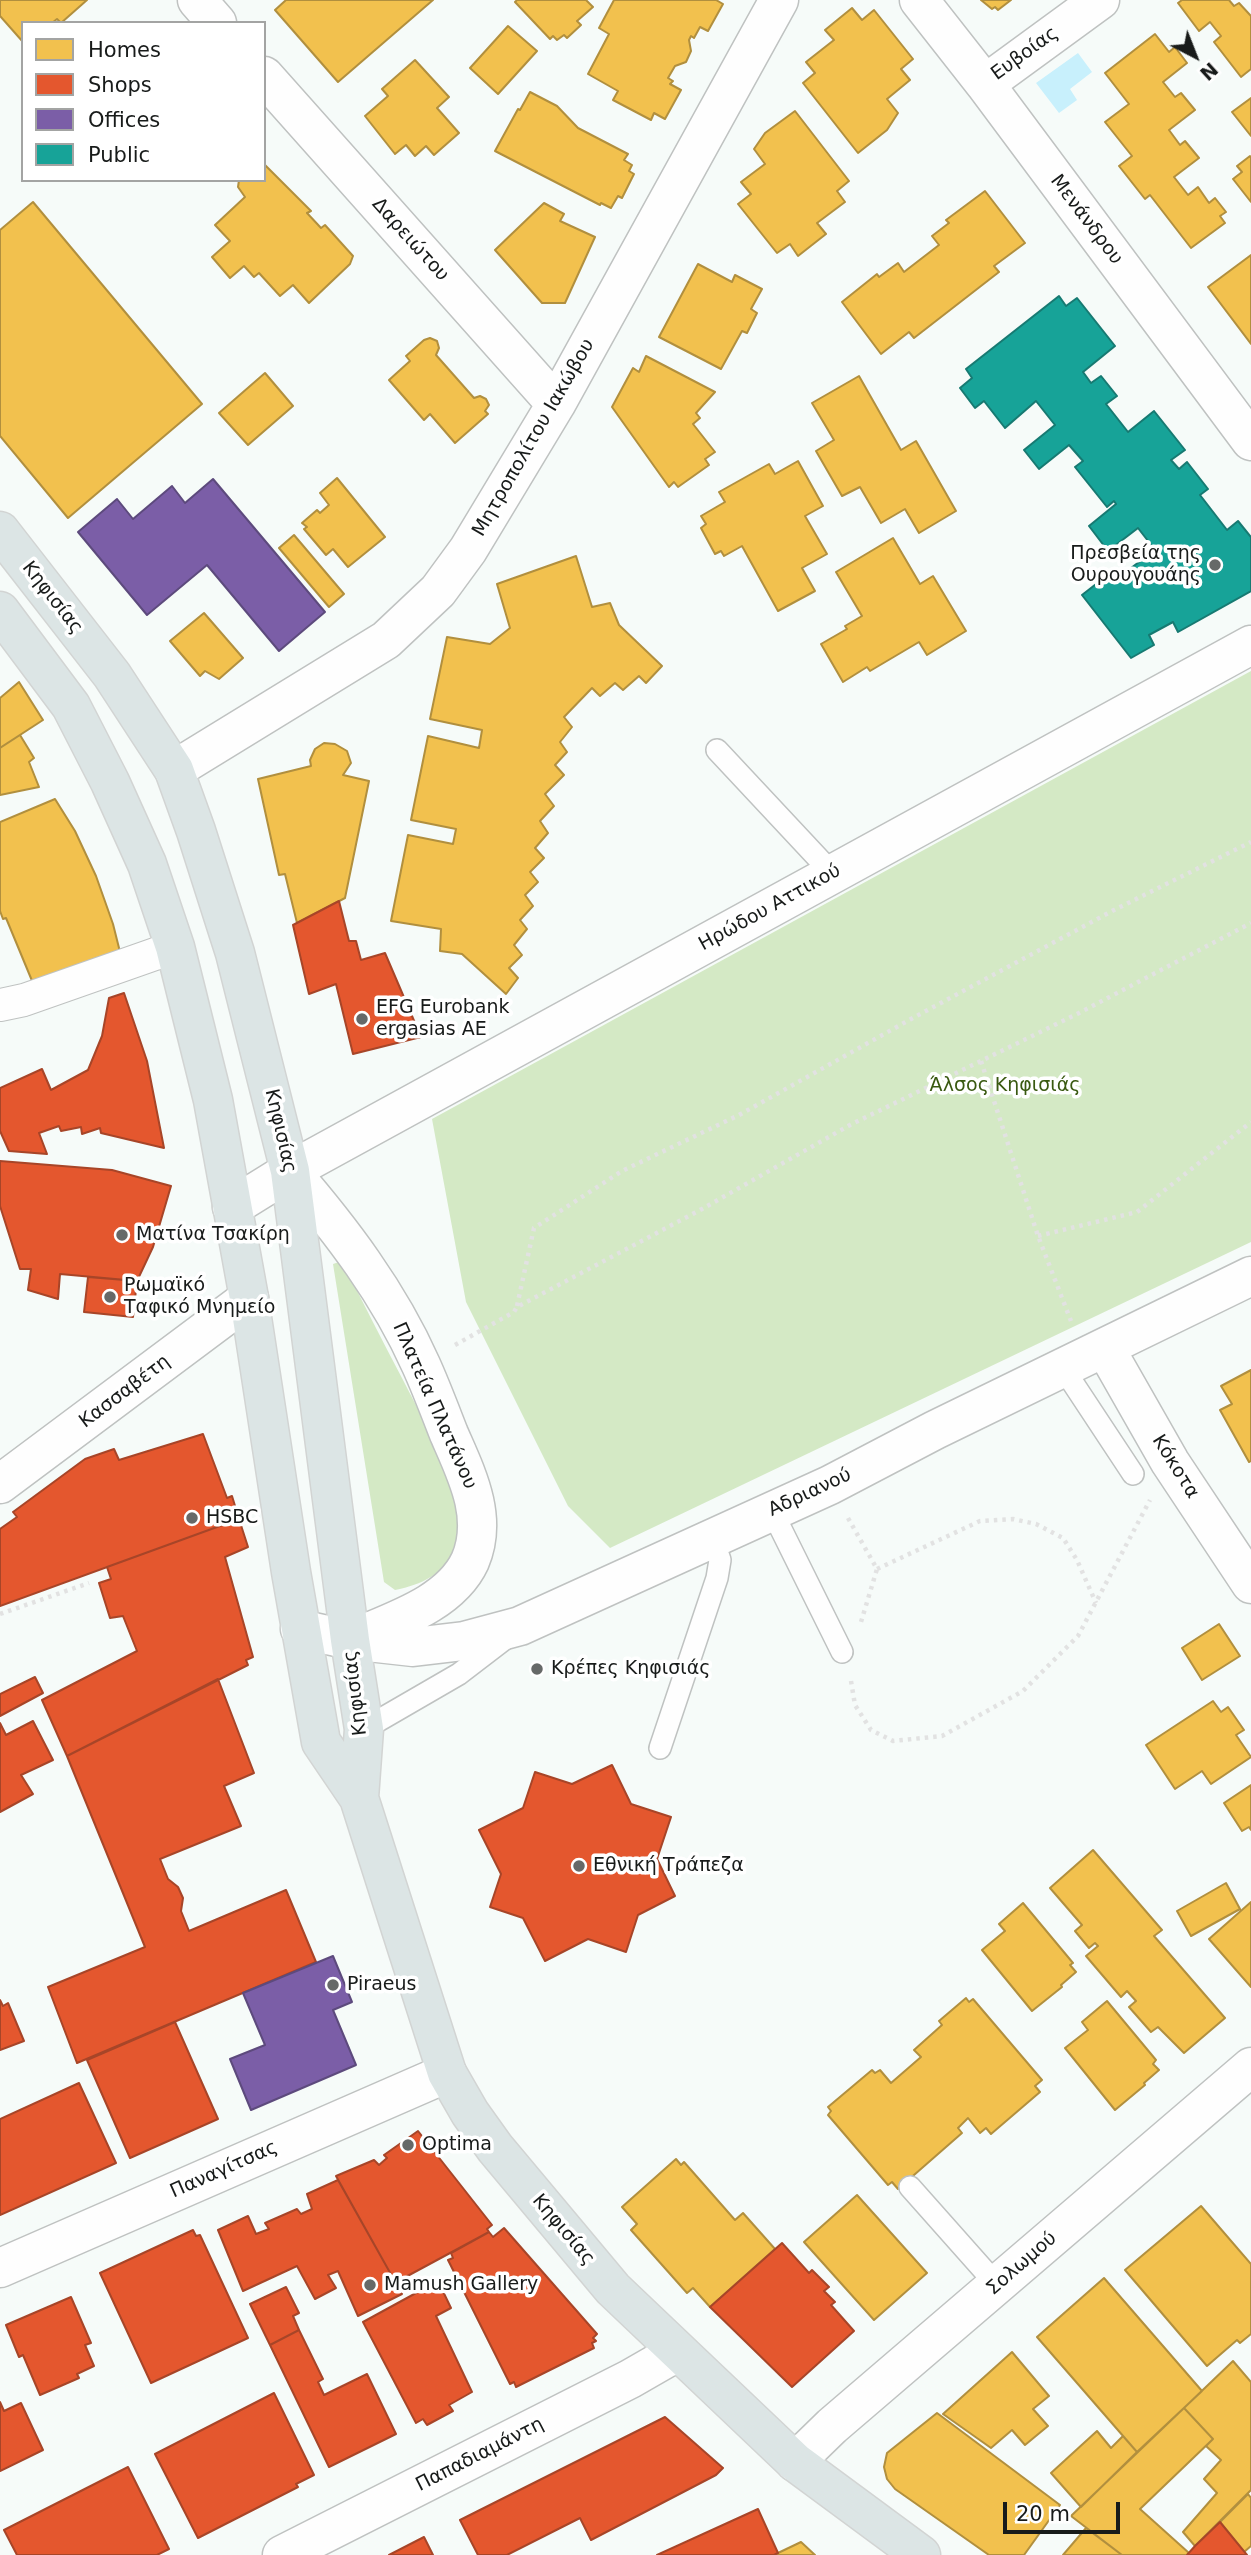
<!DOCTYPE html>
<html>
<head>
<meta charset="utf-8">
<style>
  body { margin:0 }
  #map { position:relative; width:1251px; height:2555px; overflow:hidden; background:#f6fbf9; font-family:"DejaVu Sans",sans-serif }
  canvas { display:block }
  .legend { position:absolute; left:21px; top:21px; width:245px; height:161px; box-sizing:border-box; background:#fff; border:2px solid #a3a4a3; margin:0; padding:9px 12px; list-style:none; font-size:21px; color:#181b1a }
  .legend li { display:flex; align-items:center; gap:14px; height:35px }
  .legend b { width:35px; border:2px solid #a3a4a3 }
  .north { position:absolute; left:1160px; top:21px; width:70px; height:70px; -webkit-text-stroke:5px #fff; paint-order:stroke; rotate:138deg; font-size:19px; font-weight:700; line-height:28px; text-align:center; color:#181b1a }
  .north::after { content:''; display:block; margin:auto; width:24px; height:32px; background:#181b1a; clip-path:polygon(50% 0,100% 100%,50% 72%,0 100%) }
  .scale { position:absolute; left:1003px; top:2502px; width:117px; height:32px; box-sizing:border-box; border:4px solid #181b1a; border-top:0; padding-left:9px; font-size:21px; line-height:24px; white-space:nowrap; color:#181b1a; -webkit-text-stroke:5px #fff; paint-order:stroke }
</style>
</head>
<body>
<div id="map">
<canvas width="1251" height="2555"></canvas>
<ul class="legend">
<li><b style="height:19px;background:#f2c14e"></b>Homes</li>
<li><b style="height:19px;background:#e4572e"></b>Shops</li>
<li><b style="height:19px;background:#7b5ea7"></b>Offices</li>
<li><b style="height:19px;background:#17a398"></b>Public</li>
</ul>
<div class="north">N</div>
<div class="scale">20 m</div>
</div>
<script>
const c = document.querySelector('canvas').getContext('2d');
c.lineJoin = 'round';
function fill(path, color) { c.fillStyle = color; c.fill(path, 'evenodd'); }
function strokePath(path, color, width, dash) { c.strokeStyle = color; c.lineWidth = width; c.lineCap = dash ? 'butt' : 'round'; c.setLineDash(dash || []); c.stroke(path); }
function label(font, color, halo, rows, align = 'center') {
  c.font = font + ' "DejaVu Sans",sans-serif'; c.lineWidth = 7; c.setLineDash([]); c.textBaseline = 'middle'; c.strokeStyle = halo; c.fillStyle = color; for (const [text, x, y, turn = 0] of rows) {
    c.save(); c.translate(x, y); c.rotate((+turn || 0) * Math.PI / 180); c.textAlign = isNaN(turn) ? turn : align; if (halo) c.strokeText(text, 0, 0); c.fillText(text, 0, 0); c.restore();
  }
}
fill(new Path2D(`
  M 1251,671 L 1251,1242 L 610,1548 L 568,1506 L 466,1302 L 432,1119 Z
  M 342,1261 C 362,1301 382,1340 403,1380 C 435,1443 512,1569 395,1590 L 384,1582 L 333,1264 Z`), '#d4e9c5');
fill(new Path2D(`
  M 1078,53 L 1092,72 L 1070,89 L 1077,100 L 1059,113 L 1036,83 Z`), '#c8f0fc');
const homes = new Path2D(`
  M 0,0 L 87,0 L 61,23 L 57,19 L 52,23 L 23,23 L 23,42 L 0,16 Z
  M 286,0 L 433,0 L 338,82 L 275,10 Z
  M 517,0 L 586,0 L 593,7 L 577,21 L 581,25 L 567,38 L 564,35 L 557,40 L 553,36 L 550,39 L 515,2 Z
  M 614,0 L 716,0 L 723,4 L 708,31 L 700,27 L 694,38 L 691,36 L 689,40 L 691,51 L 686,62 L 675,66 L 668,78 L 673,81 L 670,84 L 681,90 L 665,119 L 654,113 L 651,120 L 613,100 L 618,91 L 588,74 L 609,34 L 599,28 Z
  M 981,0 L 1011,0 L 998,10 L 995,7 L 992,9 Z
  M 1182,0 L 1229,0 L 1234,6 L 1239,3 L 1251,16 L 1251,69 L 1241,77 L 1214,42 L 1221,36 L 1210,22 L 1199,31 L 1178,3 Z
  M 852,8 L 862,20 L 874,10 L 913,59 L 901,69 L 910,80 L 887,99 L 898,113 L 887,130 L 858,153 L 803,83 L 815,73 L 806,62 L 834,40 L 825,30 Z
  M 508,26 L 537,51 L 498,94 L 470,68 Z
  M 1155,34 L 1169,52 L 1175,47 L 1187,63 L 1163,82 L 1175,97 L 1181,93 L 1195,110 L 1169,130 L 1180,145 L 1185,141 L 1199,158 L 1174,177 L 1188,195 L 1198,187 L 1209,203 L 1215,198 L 1226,212 L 1220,216 L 1225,223 L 1191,248 L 1150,195 L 1145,199 L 1119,166 L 1132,156 L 1105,122 L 1129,104 L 1105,73 Z
  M 415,60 L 449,97 L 437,108 L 459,133 L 434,155 L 426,146 L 415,156 L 406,145 L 395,154 L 365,116 L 388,96 L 382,89 Z
  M 530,92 L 557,106 L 578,128 L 628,154 L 624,160 L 632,165 L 629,171 L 634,174 L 622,198 L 618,196 L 611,208 L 601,203 L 600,205 L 495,151 L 518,109 L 520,110 Z
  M 1251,98 L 1251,136 L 1232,112 Z
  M 795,111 L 849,181 L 837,191 L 845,202 L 817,223 L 826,234 L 798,256 L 790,244 L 777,253 L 738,204 L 751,194 L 741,182 L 765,164 L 754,149 L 765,133 Z
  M 1250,156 L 1251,158 L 1251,202 L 1233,179 L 1242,172 L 1237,166 Z
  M 264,164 L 311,211 L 307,213 L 321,228 L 325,225 L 353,256 L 350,264 L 309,303 L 293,285 L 280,296 L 259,273 L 254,277 L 244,266 L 230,278 L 212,257 L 230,241 L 215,225 L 245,197 L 238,187 L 239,180 L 264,180 Z
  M 985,191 L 1025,243 L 994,266 L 999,272 L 914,338 L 909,332 L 881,354 L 842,302 L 877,274 L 879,277 L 898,263 L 904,272 L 939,245 L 932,236 L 949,223 L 946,220 Z
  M 33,202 L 202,404 L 68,518 L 0,436 L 0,230 Z
  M 544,203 L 564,214 L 560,221 L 595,237 L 565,303 L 542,303 L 495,250 Z
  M 1251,255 L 1251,344 L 1208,287 Z
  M 698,264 L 732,282 L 735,275 L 762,289 L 751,309 L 757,313 L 747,333 L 742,331 L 721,369 L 659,337 Z
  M 430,338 L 437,341 L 439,348 L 436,355 L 474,398 L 480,396 L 486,399 L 489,405 L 485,411 L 488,414 L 455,443 L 430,414 L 424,420 L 389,380 L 410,361 L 406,356 L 424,340 Z
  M 646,356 L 715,392 L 696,413 L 700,418 L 693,424 L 715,452 L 705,459 L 709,465 L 678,487 L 674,482 L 669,487 L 612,407 L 633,368 L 639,372 Z
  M 265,373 L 293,406 L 248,445 L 219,413 Z
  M 859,376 L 901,450 L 916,441 L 956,511 L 919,533 L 905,509 L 881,523 L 860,487 L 842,496 L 816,451 L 834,440 L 812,403 Z
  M 798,461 L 823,506 L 805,516 L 827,554 L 802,568 L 815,591 L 778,611 L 742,546 L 724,556 L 721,551 L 715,554 L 701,528 L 706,524 L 701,516 L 725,502 L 719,492 L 769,464 L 775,474 Z
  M 337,478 L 385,537 L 348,567 L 333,549 L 326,555 L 304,529 L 307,527 L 302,523 L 317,510 L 320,513 L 329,505 L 320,493 Z
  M 294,535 L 344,594 L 329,607 L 279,548 Z
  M 893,538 L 920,584 L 933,576 L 966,631 L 927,655 L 919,642 L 870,671 L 867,667 L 843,682 L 821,644 L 847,629 L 845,626 L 862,616 L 836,572 Z
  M 576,556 L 592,607 L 610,603 L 619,625 L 662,666 L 646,683 L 639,676 L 623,690 L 615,683 L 600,696 L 592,688 L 564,717 L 572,727 L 560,742 L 567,752 L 555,765 L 564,775 L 545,794 L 554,806 L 540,821 L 548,833 L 535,848 L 544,858 L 530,872 L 538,882 L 525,895 L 533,906 L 520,920 L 527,929 L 514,945 L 522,955 L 509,968 L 518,978 L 506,994 L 462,954 L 440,951 L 441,929 L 391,921 L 408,835 L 453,844 L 456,829 L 411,820 L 428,736 L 479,748 L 482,730 L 430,719 L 447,637 L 490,644 L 510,628 L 497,584 Z
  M 204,613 L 243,658 L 219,679 L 205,671 L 200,676 L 170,641 Z
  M 19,682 L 43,720 L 0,748 L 0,698 Z
  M 20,735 L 34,758 L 29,762 L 39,787 L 0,795 L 0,748 Z
  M 324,743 L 335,744 L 347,751 L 351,763 L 343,775 L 369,781 L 345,898 L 297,923 L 285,874 L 279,875 L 258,779 L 311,766 L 310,760 L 315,749 Z
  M 55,799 L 75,831 L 96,876 L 113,924 L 120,952 L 35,988 L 6,918 L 3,919 L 0,911 L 0,822 Z
  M 1251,1370 L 1251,1461 L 1249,1462 L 1220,1410 L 1232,1404 L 1221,1386 Z
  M 1219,1624 L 1240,1656 L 1202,1680 L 1182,1648 Z
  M 1213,1701 L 1221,1712 L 1228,1707 L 1244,1730 L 1236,1735 L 1251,1757 L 1211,1784 L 1202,1771 L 1175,1789 L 1146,1745 Z
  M 1251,1785 L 1251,1830 L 1249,1827 L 1242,1831 L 1224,1803 Z
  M 1093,1850 L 1162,1930 L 1154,1936 L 1225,2018 L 1184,2053 L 1158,2027 L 1151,2032 L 1129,2007 L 1136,2001 L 1127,1991 L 1121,1997 L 1086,1956 L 1098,1946 L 1095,1943 L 1089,1948 L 1075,1931 L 1082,1925 L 1050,1888 Z
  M 1226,1883 L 1240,1909 L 1191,1936 L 1177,1911 Z
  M 1251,1902 L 1251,1987 L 1209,1939 Z
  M 1023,1903 L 1073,1963 L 1070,1965 L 1076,1972 L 1061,1985 L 1062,1987 L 1032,2011 L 982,1950 L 1005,1931 L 999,1924 Z
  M 966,1998 L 969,2002 L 973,1999 L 1042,2080 L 1035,2086 L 1040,2092 L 991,2134 L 986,2128 L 980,2133 L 968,2118 L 958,2128 L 962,2133 L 898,2189 L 892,2182 L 888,2185 L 828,2115 L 831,2111 L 828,2107 L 872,2070 L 875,2073 L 880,2070 L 891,2083 L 921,2057 L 914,2050 L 942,2025 L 939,2021 Z
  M 1107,2001 L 1156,2060 L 1153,2064 L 1159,2070 L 1144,2083 L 1145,2085 L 1115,2110 L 1065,2048 L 1088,2030 L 1082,2022 Z
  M 676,2159 L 681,2165 L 684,2162 L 735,2220 L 743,2213 L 775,2249 L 710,2307 L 693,2288 L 687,2293 L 631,2230 L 637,2224 L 622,2207 Z
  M 857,2195 L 927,2273 L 874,2320 L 804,2242 Z
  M 1201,2206 L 1251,2264 L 1251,2334 L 1240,2343 L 1237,2340 L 1207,2366 L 1125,2270 Z
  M 1104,2278 L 1202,2391 L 1137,2452 L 1037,2337 Z
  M 1012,2352 L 1049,2396 L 1033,2409 L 1048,2426 L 1025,2445 L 1012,2430 L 991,2448 L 943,2414 Z
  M 1233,2361 L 1251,2382 L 1251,2490 L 1195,2546 L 1183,2532 L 1217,2493 L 1204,2479 L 1221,2460 L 1206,2446 L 1213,2439 L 1184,2408 Z
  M 1184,2408 L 1213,2439 L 1140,2509 L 1189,2553 L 1187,2555 L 1122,2555 L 1071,2516 Z
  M 937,2413 L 1060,2505 L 1024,2555 L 989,2555 L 895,2489 L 887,2479 L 884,2467 L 887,2453 Z
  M 1097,2431 L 1111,2448 L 1123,2436 L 1137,2452 L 1081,2507 L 1051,2473 Z
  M 1248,2494 L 1251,2498 L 1251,2546 L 1244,2552 L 1220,2522 Z
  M 1086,2528 L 1122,2555 L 1063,2555 Z
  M 801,2542 L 815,2555 L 774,2555 L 778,2553 Z`);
fill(homes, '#f2c14e');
strokePath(homes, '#b18f3e', 2);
const shops = new Path2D(`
  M 339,901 L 349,941 L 356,941 L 361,960 L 385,953 L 421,1037 L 353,1054 L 336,984 L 309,994 L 293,925 Z
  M 124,993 L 147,1061 L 164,1148 L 101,1133 L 100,1128 L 82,1134 L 81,1127 L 61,1131 L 59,1126 L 39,1133 L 47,1154 L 9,1151 L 0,1131 L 0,1088 L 42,1069 L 51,1090 L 88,1070 L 102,1036 L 109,998 Z
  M 0,1161 L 112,1170 L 171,1186 L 153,1247 L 137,1281 L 60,1274 L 58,1299 L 28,1290 L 31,1269 L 20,1269 L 0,1206 Z
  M 88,1277 L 137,1281 L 133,1317 L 84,1312 Z
  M 203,1434 L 227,1498 L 232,1496 L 239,1519 L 0,1606 L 0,1529 L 17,1517 L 13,1512 L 85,1459 L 114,1449 L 119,1460 Z
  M 239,1519 L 248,1547 L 225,1557 L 253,1657 L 246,1660 L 248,1665 L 67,1756 L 42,1700 L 137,1651 L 123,1616 L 110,1618 L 99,1583 L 111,1579 L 107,1567 Z
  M 35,1677 L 43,1693 L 0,1716 L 0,1694 Z
  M 218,1679 L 254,1773 L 224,1786 L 241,1826 L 160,1859 L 168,1879 L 178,1887 L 183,1898 L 181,1911 L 189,1931 L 286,1890 L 316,1962 L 77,2063 L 48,1987 L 145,1947 L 67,1756 Z
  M 33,1721 L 53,1760 L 21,1775 L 33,1794 L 0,1812 L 0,1723 L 6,1735 Z
  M 612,1765 L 631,1804 L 671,1817 L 657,1859 L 675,1896 L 638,1915 L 626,1952 L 588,1939 L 545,1961 L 523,1918 L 490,1907 L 501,1874 L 479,1830 L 523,1808 L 535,1772 L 572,1784 Z
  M 0,2000 L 3,2006 L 8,2003 L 24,2041 L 0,2050 Z
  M 175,2022 L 218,2119 L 130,2158 L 87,2060 Z
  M 79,2083 L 116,2163 L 0,2215 L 0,2119 Z
  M 418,2131 L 492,2225 L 487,2229 L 489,2232 L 400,2280 L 393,2278 L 336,2176 L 374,2160 L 379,2165 L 387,2158 L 384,2155 Z
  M 338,2180 L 402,2294 L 358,2316 L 338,2271 L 328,2275 L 336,2288 L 315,2299 L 297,2266 L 243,2291 L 218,2230 L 248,2216 L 256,2234 L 269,2229 L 265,2223 L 297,2209 L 301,2214 L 312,2209 L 307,2194 Z
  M 504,2228 L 597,2334 L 593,2338 L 596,2341 L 592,2343 L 594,2348 L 516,2387 L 514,2382 L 510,2384 L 448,2260 L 453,2258 L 451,2253 L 489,2232 L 493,2237 Z
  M 193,2230 L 196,2236 L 200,2235 L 248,2338 L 151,2383 L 100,2273 Z
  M 782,2243 L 809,2273 L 812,2270 L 829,2287 L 824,2291 L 835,2302 L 831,2305 L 854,2331 L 792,2387 L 710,2307 Z
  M 438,2281 L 451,2308 L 436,2316 L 472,2392 L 449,2405 L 453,2411 L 427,2425 L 423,2419 L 416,2423 L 363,2322 Z
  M 286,2287 L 299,2313 L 293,2316 L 299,2330 L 270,2345 L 250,2304 Z
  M 71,2297 L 91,2343 L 85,2345 L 94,2366 L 77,2374 L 79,2378 L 40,2395 L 23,2355 L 19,2357 L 6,2325 Z
  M 299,2330 L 323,2379 L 318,2382 L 324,2395 L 367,2374 L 396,2434 L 329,2467 L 270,2345 Z
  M 274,2393 L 314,2475 L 296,2484 L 298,2487 L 198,2538 L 155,2454 Z
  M 0,2402 L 4,2411 L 21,2403 L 43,2450 L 0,2471 Z
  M 665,2417 L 723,2468 L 716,2475 L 591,2540 L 580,2518 L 507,2555 L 478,2555 L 460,2520 Z
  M 128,2467 L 169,2549 L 157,2555 L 17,2555 L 4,2530 Z
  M 758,2509 L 778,2553 L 774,2555 L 657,2555 Z
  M 1220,2522 L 1247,2555 L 1187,2555 L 1195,2546 Z
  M 424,2537 L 433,2555 L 389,2555 Z`);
fill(shops, '#e4572e');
strokePath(shops, '#a74528', 2);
const offices = new Path2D(`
  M 213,479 L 325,612 L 279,651 L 207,565 L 147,615 L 78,532 L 117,499 L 133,519 L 172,486 L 185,503 Z
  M 333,1956 L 352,2002 L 333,2010 L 356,2065 L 251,2110 L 230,2059 L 265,2045 L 243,1993 Z`);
fill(offices, '#7b5ea7');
strokePath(offices, '#5d4a7d', 2);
const public = new Path2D(`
  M 1059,296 L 1066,306 L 1077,298 L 1115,346 L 1083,372 L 1091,383 L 1101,376 L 1117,396 L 1106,404 L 1128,432 L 1154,411 L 1185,450 L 1171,460 L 1179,469 L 1187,462 L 1208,489 L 1200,495 L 1227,530 L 1238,521 L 1251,537 L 1251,591 L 1178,632 L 1173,622 L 1149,635 L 1154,645 L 1131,658 L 1082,595 L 1114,570 L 1119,577 L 1155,550 L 1138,528 L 1108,551 L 1089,526 L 1116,504 L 1114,501 L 1107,507 L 1075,467 L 1083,461 L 1069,445 L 1039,469 L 1024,450 L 1055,425 L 1036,401 L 1005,428 L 984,401 L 975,408 L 960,388 L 972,378 L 966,369 Z`);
fill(public, '#17a398');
strokePath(public, '#177a72', 2);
const service = new Path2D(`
  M 717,750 L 832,873
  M 1063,1368 L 1133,1474
  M 772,1511 L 842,1652
  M 364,1729 L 459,1674 L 506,1638
  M 660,1748 L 717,1578 L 720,1560 L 712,1537
  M 910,2187 L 997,2285`);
const pedestrian = new Path2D(`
  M 0,1005 L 24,1000 L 175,947`);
const minor = new Path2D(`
  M 197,0 L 217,23
  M 919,0 L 985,84 L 1251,441
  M 264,76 L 556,404
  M 985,84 L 1100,0
  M 174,770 L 386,640 L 438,591 L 468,550 L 556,404 L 779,0
  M 290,1171 C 341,1230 389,1293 421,1365 C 431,1387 440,1411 449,1434 C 466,1473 489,1517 470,1561 C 450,1604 393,1621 352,1639
  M 232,1207 L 290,1171 L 1251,645
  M 1105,1348 L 1170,1462 L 1251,1584
  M 300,1629 L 350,1640 L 413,1647 L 464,1641 L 520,1626 L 830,1485 L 935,1430 L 1251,1276
  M 0,2268 L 447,2073
  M 795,2462 L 832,2426 L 1251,2067
  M 282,2555 L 630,2379 L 677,2352`);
const tertiary = new Path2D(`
  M 0,1484 L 249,1298`);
const primary = new Path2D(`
  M 0,531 L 112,675 L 174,770 L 196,831 L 235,953 L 290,1171 L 350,1640 L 364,1729 L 359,1798
  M 0,611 L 71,706 L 110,782 L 147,864 L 175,947 L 213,1100 L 249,1298 L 291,1572 L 321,1742 L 359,1798 L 447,2073 L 470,2113 L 495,2148 L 613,2289 L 795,2462 L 921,2555`);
strokePath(service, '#bfc2c1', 24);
strokePath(pedestrian, '#bfc2c1', 34);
strokePath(minor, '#bfc2c1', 41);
strokePath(tertiary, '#bfc2c1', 41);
strokePath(primary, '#d2d4d3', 41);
strokePath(new Path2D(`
  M 981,1061 L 1038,1236 L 1071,1321
  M 1038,1236 L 1137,1212 L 1251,1122
  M 517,1306 L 534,1228 L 622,1171 L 739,1115 L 911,1019 L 1114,910 L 1251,842
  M 455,1345 L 514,1312 L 517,1307 L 702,1209 L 850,1125 L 1077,1014 L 1251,923
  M 848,1518 L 877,1569 L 861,1622
  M 877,1569 L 980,1521 L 1013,1519 L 1036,1524 L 1063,1538 L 1077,1560 L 1096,1603
  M 0,1614 L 89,1583
  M 851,1681 L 855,1705 L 871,1730 L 893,1741 L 942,1736 L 1023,1691 L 1078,1636 L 1150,1500`), '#e2e2e2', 4.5, [3.5, 5]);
strokePath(service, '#fefefe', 21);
strokePath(pedestrian, '#fefefe', 32);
strokePath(minor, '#fefefe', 38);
strokePath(tertiary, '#fefefe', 38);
strokePath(primary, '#dce5e5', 38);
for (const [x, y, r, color] of [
  [1215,565,7,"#666968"],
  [362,1019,7,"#666968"],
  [122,1235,7,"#666968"],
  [110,1297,7,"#666968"],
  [192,1518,7,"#666968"],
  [537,1669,7,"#666968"],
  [579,1866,7,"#666968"],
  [333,1985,7,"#666968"],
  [408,2145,7,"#666968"],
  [370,2285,7,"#666968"]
]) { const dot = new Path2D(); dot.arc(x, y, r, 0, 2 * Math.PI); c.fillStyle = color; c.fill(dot); strokePath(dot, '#fff', 2.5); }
label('19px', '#181b1a', '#fff', [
  ["Ευβοίας",1025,54,-36],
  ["Μενάνδρου",1086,220,53],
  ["Δαρειώτου",410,240,48],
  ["Μητροπολίτου Ιακώβου",534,438,-60],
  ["Κηφισίας",52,598,52],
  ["Ηρώδου Αττικού",770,908,-29],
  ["Κηφισίας",280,1131,77],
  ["Κασσαβέτη",125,1392,-37],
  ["Πλατεία Πλατάνου",434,1406,66],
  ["Κόκοτα",1175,1467,58],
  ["Αδριανού",810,1493,-25],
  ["Κηφισίας",356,1693,-97],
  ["Παναγίτσας",224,2170,-24],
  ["Κηφισίας",563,2230,50],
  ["Σολωμού",1022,2264,-41],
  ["Παπαδιαμάντη",480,2455,-27]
]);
label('19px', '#181b1a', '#fff', [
  ["Πρεσβεία της",1201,554,"right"],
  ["Ουρουγουάης",1201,576,"right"],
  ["EFG Eurobank",376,1008],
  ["ergasias AE",376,1030],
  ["Ματίνα Τσακίρη",136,1235],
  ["Ρωμαϊκό",124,1286],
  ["Ταφικό Μνημείο",124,1308],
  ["HSBC",206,1518],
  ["Κρέπες Κηφισιάς",551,1669],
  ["Εθνική Τράπεζα",593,1866],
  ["Piraeus",347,1985],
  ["Optima",422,2145],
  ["Mamush Gallery",384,2285]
], 'left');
label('19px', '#395910', '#fff', [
  ["Άλσος Κηφισιάς",1005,1086]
]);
</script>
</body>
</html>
